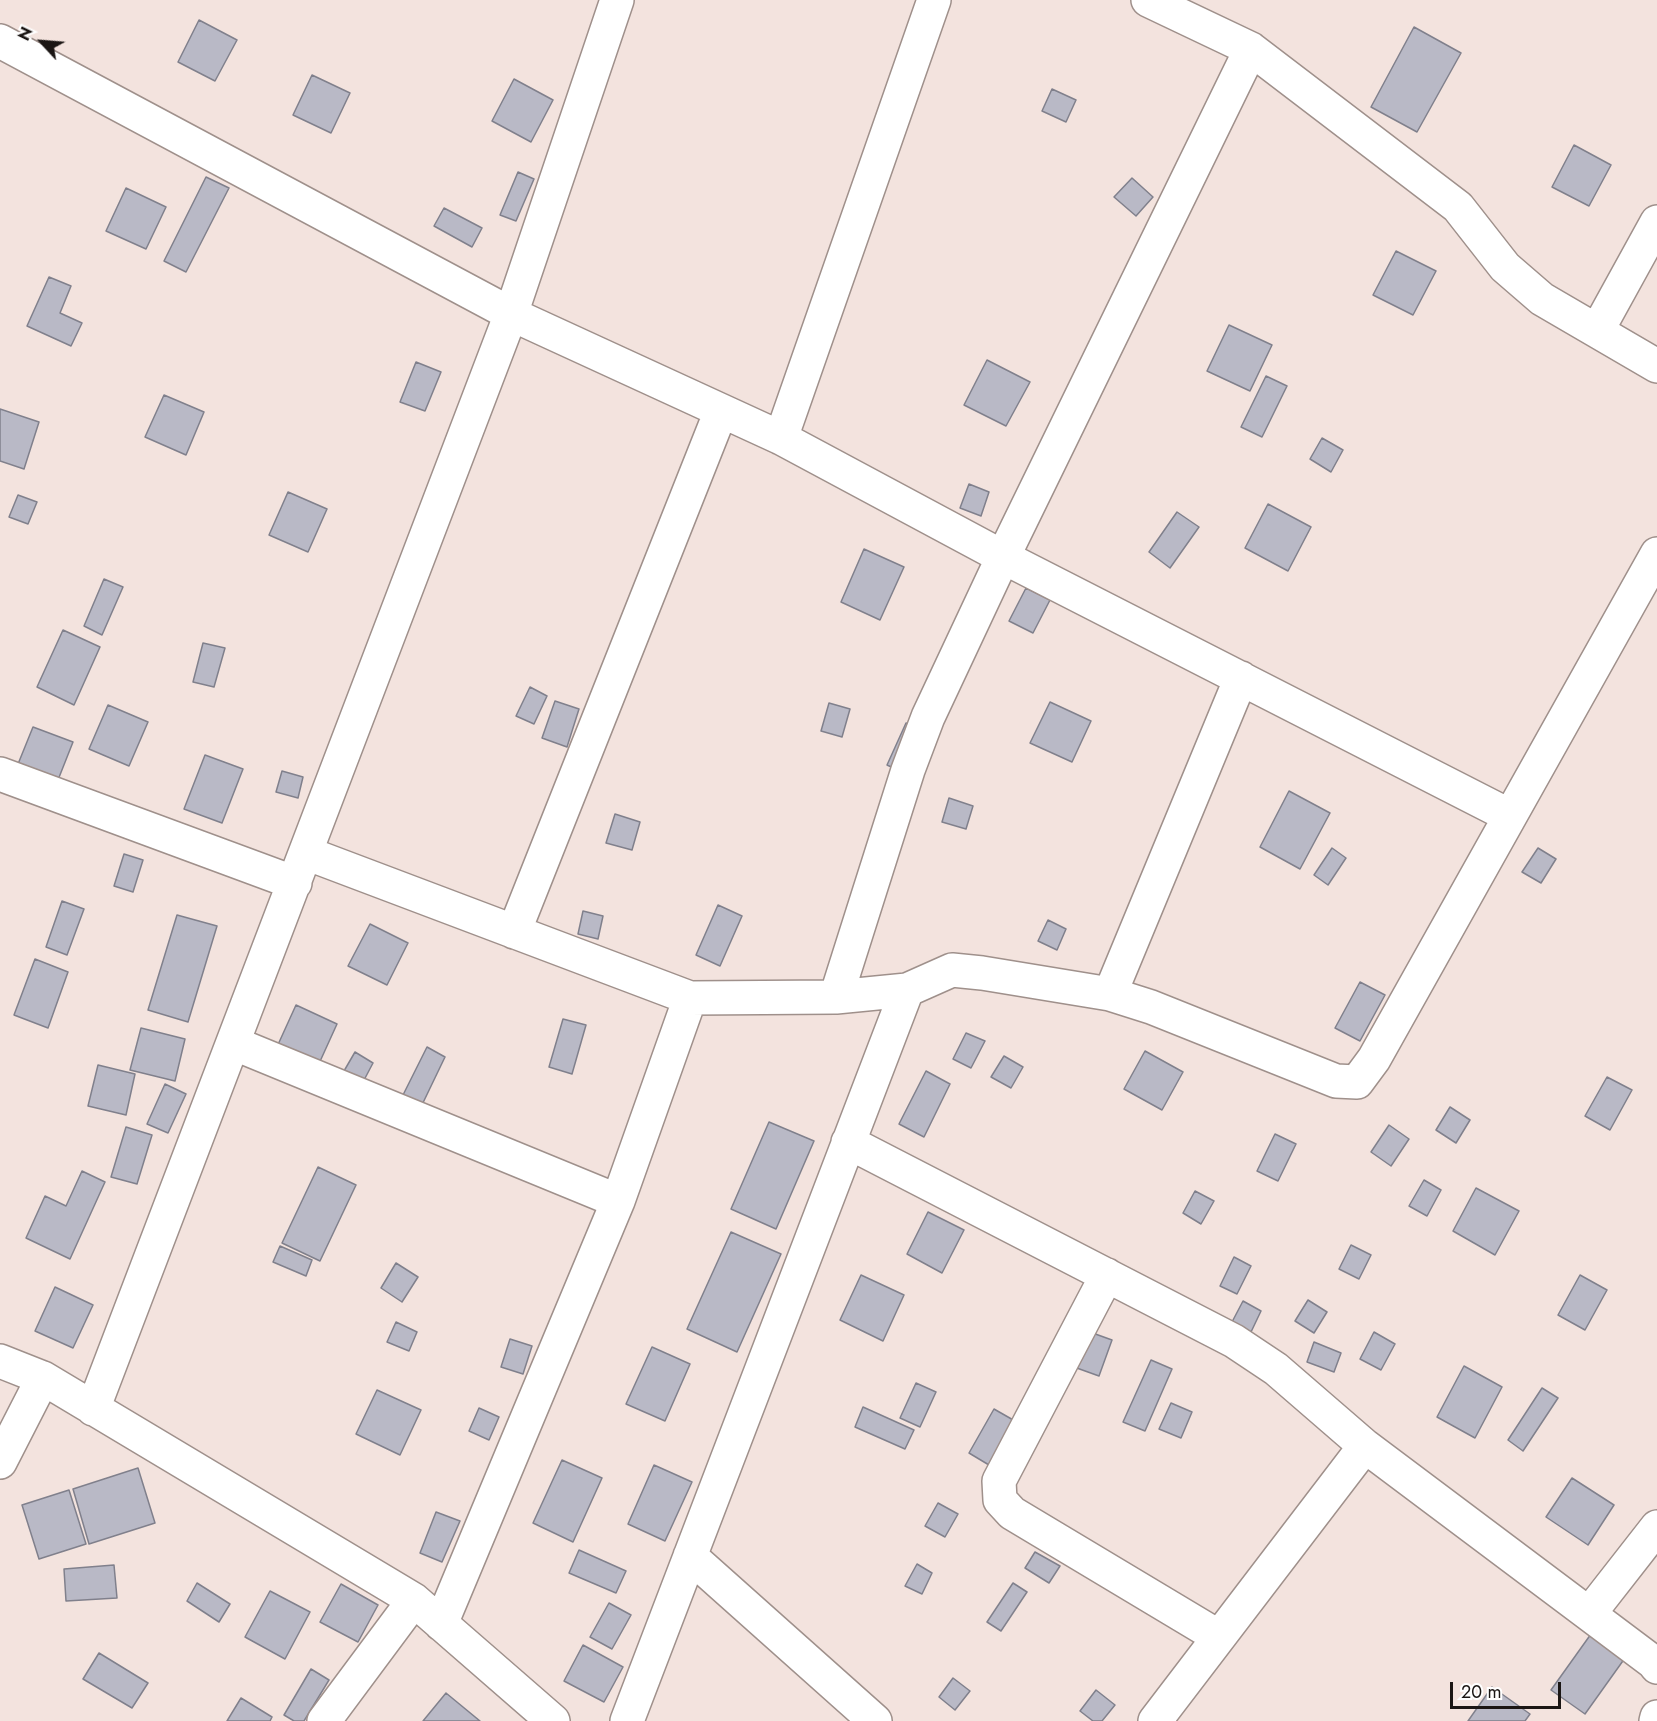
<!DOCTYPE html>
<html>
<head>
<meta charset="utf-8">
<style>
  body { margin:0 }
  #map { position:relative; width:1657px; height:1721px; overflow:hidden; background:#f3e3de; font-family:Jost,sans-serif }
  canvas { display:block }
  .north { position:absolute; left:12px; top:12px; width:60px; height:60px; -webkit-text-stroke:4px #fff; paint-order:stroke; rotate:296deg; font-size:16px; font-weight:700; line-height:24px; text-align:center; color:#1b1614 }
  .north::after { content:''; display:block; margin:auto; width:21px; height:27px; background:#1b1614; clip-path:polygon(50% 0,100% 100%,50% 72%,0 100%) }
  .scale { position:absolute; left:1450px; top:1682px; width:111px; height:27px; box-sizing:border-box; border:3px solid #1b1614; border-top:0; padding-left:8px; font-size:18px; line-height:21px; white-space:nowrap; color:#1b1614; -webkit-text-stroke:4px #fff; paint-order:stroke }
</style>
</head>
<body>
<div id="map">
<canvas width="1657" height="1721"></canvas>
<div class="north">N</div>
<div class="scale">20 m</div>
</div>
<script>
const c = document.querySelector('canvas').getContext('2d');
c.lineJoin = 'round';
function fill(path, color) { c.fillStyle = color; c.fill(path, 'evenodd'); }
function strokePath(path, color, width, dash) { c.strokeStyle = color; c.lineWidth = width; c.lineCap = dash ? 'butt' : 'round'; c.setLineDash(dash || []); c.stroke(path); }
const building = new Path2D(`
  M 199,20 L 237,40 L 215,81 L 178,62 Z
  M 1414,27 L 1461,53 L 1417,132 L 1371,107 Z
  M 312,75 L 350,93 L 331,133 L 293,115 Z
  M 514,79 L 553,100 L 531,142 L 492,121 Z
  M 1052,89 L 1076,100 L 1066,122 L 1042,111 Z
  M 1574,145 L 1611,165 L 1589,206 L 1552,187 Z
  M 518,172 L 534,179 L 516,221 L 500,215 Z
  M 206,177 L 229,188 L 186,272 L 164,261 Z
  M 1132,178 L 1153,197 L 1136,216 L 1114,197 Z
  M 126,188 L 166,207 L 146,249 L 106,231 Z
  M 444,208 L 482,228 L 472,247 L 434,226 Z
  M 1396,251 L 1436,271 L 1413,315 L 1373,295 Z
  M 49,277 L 71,286 L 60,313 L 82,323 L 71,346 L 27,326 Z
  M 1229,325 L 1272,345 L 1250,391 L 1207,371 Z
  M 987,360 L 1030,382 L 1006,426 L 964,405 Z
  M 416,362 L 441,372 L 425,411 L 400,402 Z
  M 1266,376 L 1287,386 L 1262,437 L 1241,427 Z
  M 164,395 L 204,412 L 186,455 L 145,437 Z
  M 0,409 L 39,422 L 24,469 L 0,461 Z
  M 1322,438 L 1343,450 L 1331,472 L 1310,459 Z
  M 969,484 L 989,492 L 981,516 L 960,508 Z
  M 288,492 L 327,509 L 308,552 L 269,535 Z
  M 18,495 L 37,502 L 28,524 L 9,517 Z
  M 1268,504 L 1311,527 L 1288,571 L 1245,548 Z
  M 1177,512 L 1199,527 L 1170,568 L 1149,552 Z
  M 864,549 L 904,567 L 880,620 L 841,602 Z
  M 104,579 L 123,587 L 102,635 L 84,626 Z
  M 1026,588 L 1050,600 L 1033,633 L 1009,621 Z
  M 63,630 L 100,647 L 74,705 L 37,687 Z
  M 203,643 L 225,648 L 214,687 L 193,682 Z
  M 530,687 L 547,696 L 534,724 L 516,716 Z
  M 555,701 L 579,709 L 567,747 L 542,738 Z
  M 1050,702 L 1091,721 L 1072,762 L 1030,743 Z
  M 829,703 L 850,709 L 842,737 L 821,731 Z
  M 108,705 L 148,722 L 129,766 L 89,749 Z
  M 906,723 L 921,730 L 902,772 L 887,765 Z
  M 33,727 L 73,742 L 56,785 L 16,769 Z
  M 205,755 L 243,769 L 222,823 L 184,809 Z
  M 282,771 L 303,777 L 298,798 L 276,792 Z
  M 1289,791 L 1330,813 L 1300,869 L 1260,847 Z
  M 949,798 L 973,806 L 966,829 L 942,822 Z
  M 615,814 L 640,822 L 632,850 L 606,843 Z
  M 1332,848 L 1346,858 L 1328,885 L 1314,875 Z
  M 1538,848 L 1556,859 L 1541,883 L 1522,872 Z
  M 124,854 L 143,860 L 133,892 L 114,886 Z
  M 62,901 L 84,909 L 67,955 L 46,947 Z
  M 718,905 L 742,916 L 720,966 L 696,955 Z
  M 583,911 L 603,916 L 598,939 L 578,934 Z
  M 177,915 L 217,926 L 188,1022 L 148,1010 Z
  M 1048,920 L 1066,929 L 1057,950 L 1038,941 Z
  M 370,924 L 408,943 L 387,985 L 348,966 Z
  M 35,959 L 68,972 L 48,1028 L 14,1015 Z
  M 1360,982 L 1385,995 L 1360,1041 L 1335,1028 Z
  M 296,1005 L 337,1024 L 317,1068 L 276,1049 Z
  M 563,1019 L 586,1025 L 572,1074 L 549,1067 Z
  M 141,1028 L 185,1039 L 175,1081 L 130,1070 Z
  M 966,1033 L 985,1041 L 971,1068 L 953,1059 Z
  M 427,1047 L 445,1057 L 420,1109 L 401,1099 Z
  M 1145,1051 L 1183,1072 L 1162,1110 L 1124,1089 Z
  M 355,1052 L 373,1063 L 363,1082 L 344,1071 Z
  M 1004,1056 L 1023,1067 L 1011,1088 L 991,1077 Z
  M 98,1065 L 135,1074 L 126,1115 L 88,1106 Z
  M 926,1071 L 950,1084 L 924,1137 L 899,1124 Z
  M 1607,1077 L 1632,1090 L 1610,1130 L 1585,1116 Z
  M 165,1084 L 186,1094 L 168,1133 L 147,1124 Z
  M 1450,1107 L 1470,1120 L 1456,1143 L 1436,1130 Z
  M 769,1122 L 814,1141 L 776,1229 L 731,1209 Z
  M 1389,1125 L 1409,1139 L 1391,1166 L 1371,1152 Z
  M 126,1127 L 152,1135 L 137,1184 L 111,1177 Z
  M 1275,1134 L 1296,1144 L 1278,1181 L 1257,1171 Z
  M 318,1167 L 356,1185 L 320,1261 L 282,1243 Z
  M 82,1171 L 105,1182 L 70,1259 L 26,1238 L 45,1196 L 66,1206 Z
  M 1424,1180 L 1441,1190 L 1427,1216 L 1409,1206 Z
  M 1476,1188 L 1519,1211 L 1495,1255 L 1453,1231 Z
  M 1195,1191 L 1214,1201 L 1201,1224 L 1183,1213 Z
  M 928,1212 L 964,1230 L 942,1273 L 907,1254 Z
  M 731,1232 L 781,1254 L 737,1352 L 687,1329 Z
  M 1351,1245 L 1371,1255 L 1359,1279 L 1339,1269 Z
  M 280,1246 L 312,1260 L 306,1276 L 273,1262 Z
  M 1234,1257 L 1251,1266 L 1237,1294 L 1220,1286 Z
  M 396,1263 L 418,1277 L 402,1302 L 381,1288 Z
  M 861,1275 L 904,1295 L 883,1341 L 840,1320 Z
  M 1580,1275 L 1607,1290 L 1585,1330 L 1558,1315 Z
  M 55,1287 L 93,1305 L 73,1348 L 35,1331 Z
  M 1308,1300 L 1327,1312 L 1314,1333 L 1295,1321 Z
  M 1243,1301 L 1261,1311 L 1251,1332 L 1232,1322 Z
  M 396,1322 L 417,1332 L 409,1351 L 387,1342 Z
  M 1087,1331 L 1112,1340 L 1099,1376 L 1074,1367 Z
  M 1374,1332 L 1395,1344 L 1381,1370 L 1360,1359 Z
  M 510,1339 L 532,1346 L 523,1374 L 501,1367 Z
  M 1314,1342 L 1341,1353 L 1334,1372 L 1307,1362 Z
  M 652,1347 L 690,1364 L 665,1421 L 626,1404 Z
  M 1151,1360 L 1172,1369 L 1145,1431 L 1123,1422 Z
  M 1464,1366 L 1502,1387 L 1475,1438 L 1437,1417 Z
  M 916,1383 L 936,1392 L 920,1427 L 900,1418 Z
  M 1542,1388 L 1558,1398 L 1523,1451 L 1508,1440 Z
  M 377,1390 L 421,1410 L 400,1455 L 356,1434 Z
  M 1171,1403 L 1192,1412 L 1181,1438 L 1159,1429 Z
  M 863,1407 L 914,1430 L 905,1449 L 855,1427 Z
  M 479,1408 L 499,1417 L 489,1440 L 469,1431 Z
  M 994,1409 L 1015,1421 L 989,1465 L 969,1453 Z
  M 562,1460 L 602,1478 L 573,1542 L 533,1523 Z
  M 654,1465 L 692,1482 L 665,1541 L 628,1524 Z
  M 138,1468 L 155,1523 L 89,1544 L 73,1489 Z
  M 1572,1478 L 1614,1505 L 1588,1545 L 1546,1517 Z
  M 69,1490 L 86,1544 L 39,1559 L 22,1505 Z
  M 938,1503 L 958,1514 L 945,1537 L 925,1526 Z
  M 436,1512 L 460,1521 L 442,1562 L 420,1553 Z
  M 579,1550 L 626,1571 L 616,1593 L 569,1573 Z
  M 1035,1552 L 1060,1566 L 1049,1583 L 1025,1568 Z
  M 917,1564 L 932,1573 L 922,1594 L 905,1586 Z
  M 114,1565 L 117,1598 L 66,1601 L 64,1569 Z
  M 197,1583 L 230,1604 L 219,1622 L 187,1601 Z
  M 1013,1583 L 1027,1592 L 1001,1631 L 987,1622 Z
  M 341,1584 L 378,1605 L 358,1642 L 320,1622 Z
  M 270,1591 L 310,1612 L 285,1659 L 245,1637 Z
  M 609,1603 L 631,1615 L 612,1649 L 590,1637 Z
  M 1591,1634 L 1625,1658 L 1585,1714 L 1551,1690 Z
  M 583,1645 L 623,1667 L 604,1702 L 564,1681 Z
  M 99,1653 L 148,1683 L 132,1708 L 83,1679 Z
  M 311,1669 L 329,1680 L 304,1721 L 294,1721 L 284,1715 Z
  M 953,1678 L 970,1691 L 955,1710 L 939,1697 Z
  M 1492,1687 L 1530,1714 L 1525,1721 L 1468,1721 Z
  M 1096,1690 L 1115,1705 L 1102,1721 L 1093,1721 L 1080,1711 Z
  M 446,1693 L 480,1721 L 423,1721 Z
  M 241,1698 L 272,1717 L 270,1721 L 227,1721 Z`);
fill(building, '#b9b9c6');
strokePath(building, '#80808c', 1.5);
const minor = new Path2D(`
  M 1148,0 L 1251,49 L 1458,207 L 1505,267 L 1542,299 L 1657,366
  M 0,41 L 511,314 L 781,438 L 1003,557 L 1510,816
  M 1597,331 L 1657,222
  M 781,438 L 934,0
  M 0,774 L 295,883
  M 306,853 L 690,998 L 836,997 L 907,990 L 952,970 L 982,973 L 1110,994 L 1151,1007 L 1336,1081 L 1357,1082 L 1374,1059 L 1657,554
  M 514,932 L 721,411
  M 1110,994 L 1241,678
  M 836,997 L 908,770 L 928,717 L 1003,557 L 1251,49
  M 233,1043 L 618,1201
  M 848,1142 L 1234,1341 L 1276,1369 L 1365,1446 L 1653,1662 L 1657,1667
  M 1107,1275 L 999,1481 L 1000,1500 L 1012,1513 L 1219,1637
  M 0,1361 L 43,1378 L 414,1600 L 553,1721
  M 93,1409 L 511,314 L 617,0
  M 0,1462 L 43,1378
  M 690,1556 L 875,1721
  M 1589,1614 L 1657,1527
  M 441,1624 L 618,1201 L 690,998
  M 324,1721 L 414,1600
  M 627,1721 L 907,990
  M 1155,1721 L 1365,1446
  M 1656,1721 L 1657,1717`);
strokePath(minor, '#9f908b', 36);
strokePath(minor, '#fff', 33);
</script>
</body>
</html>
